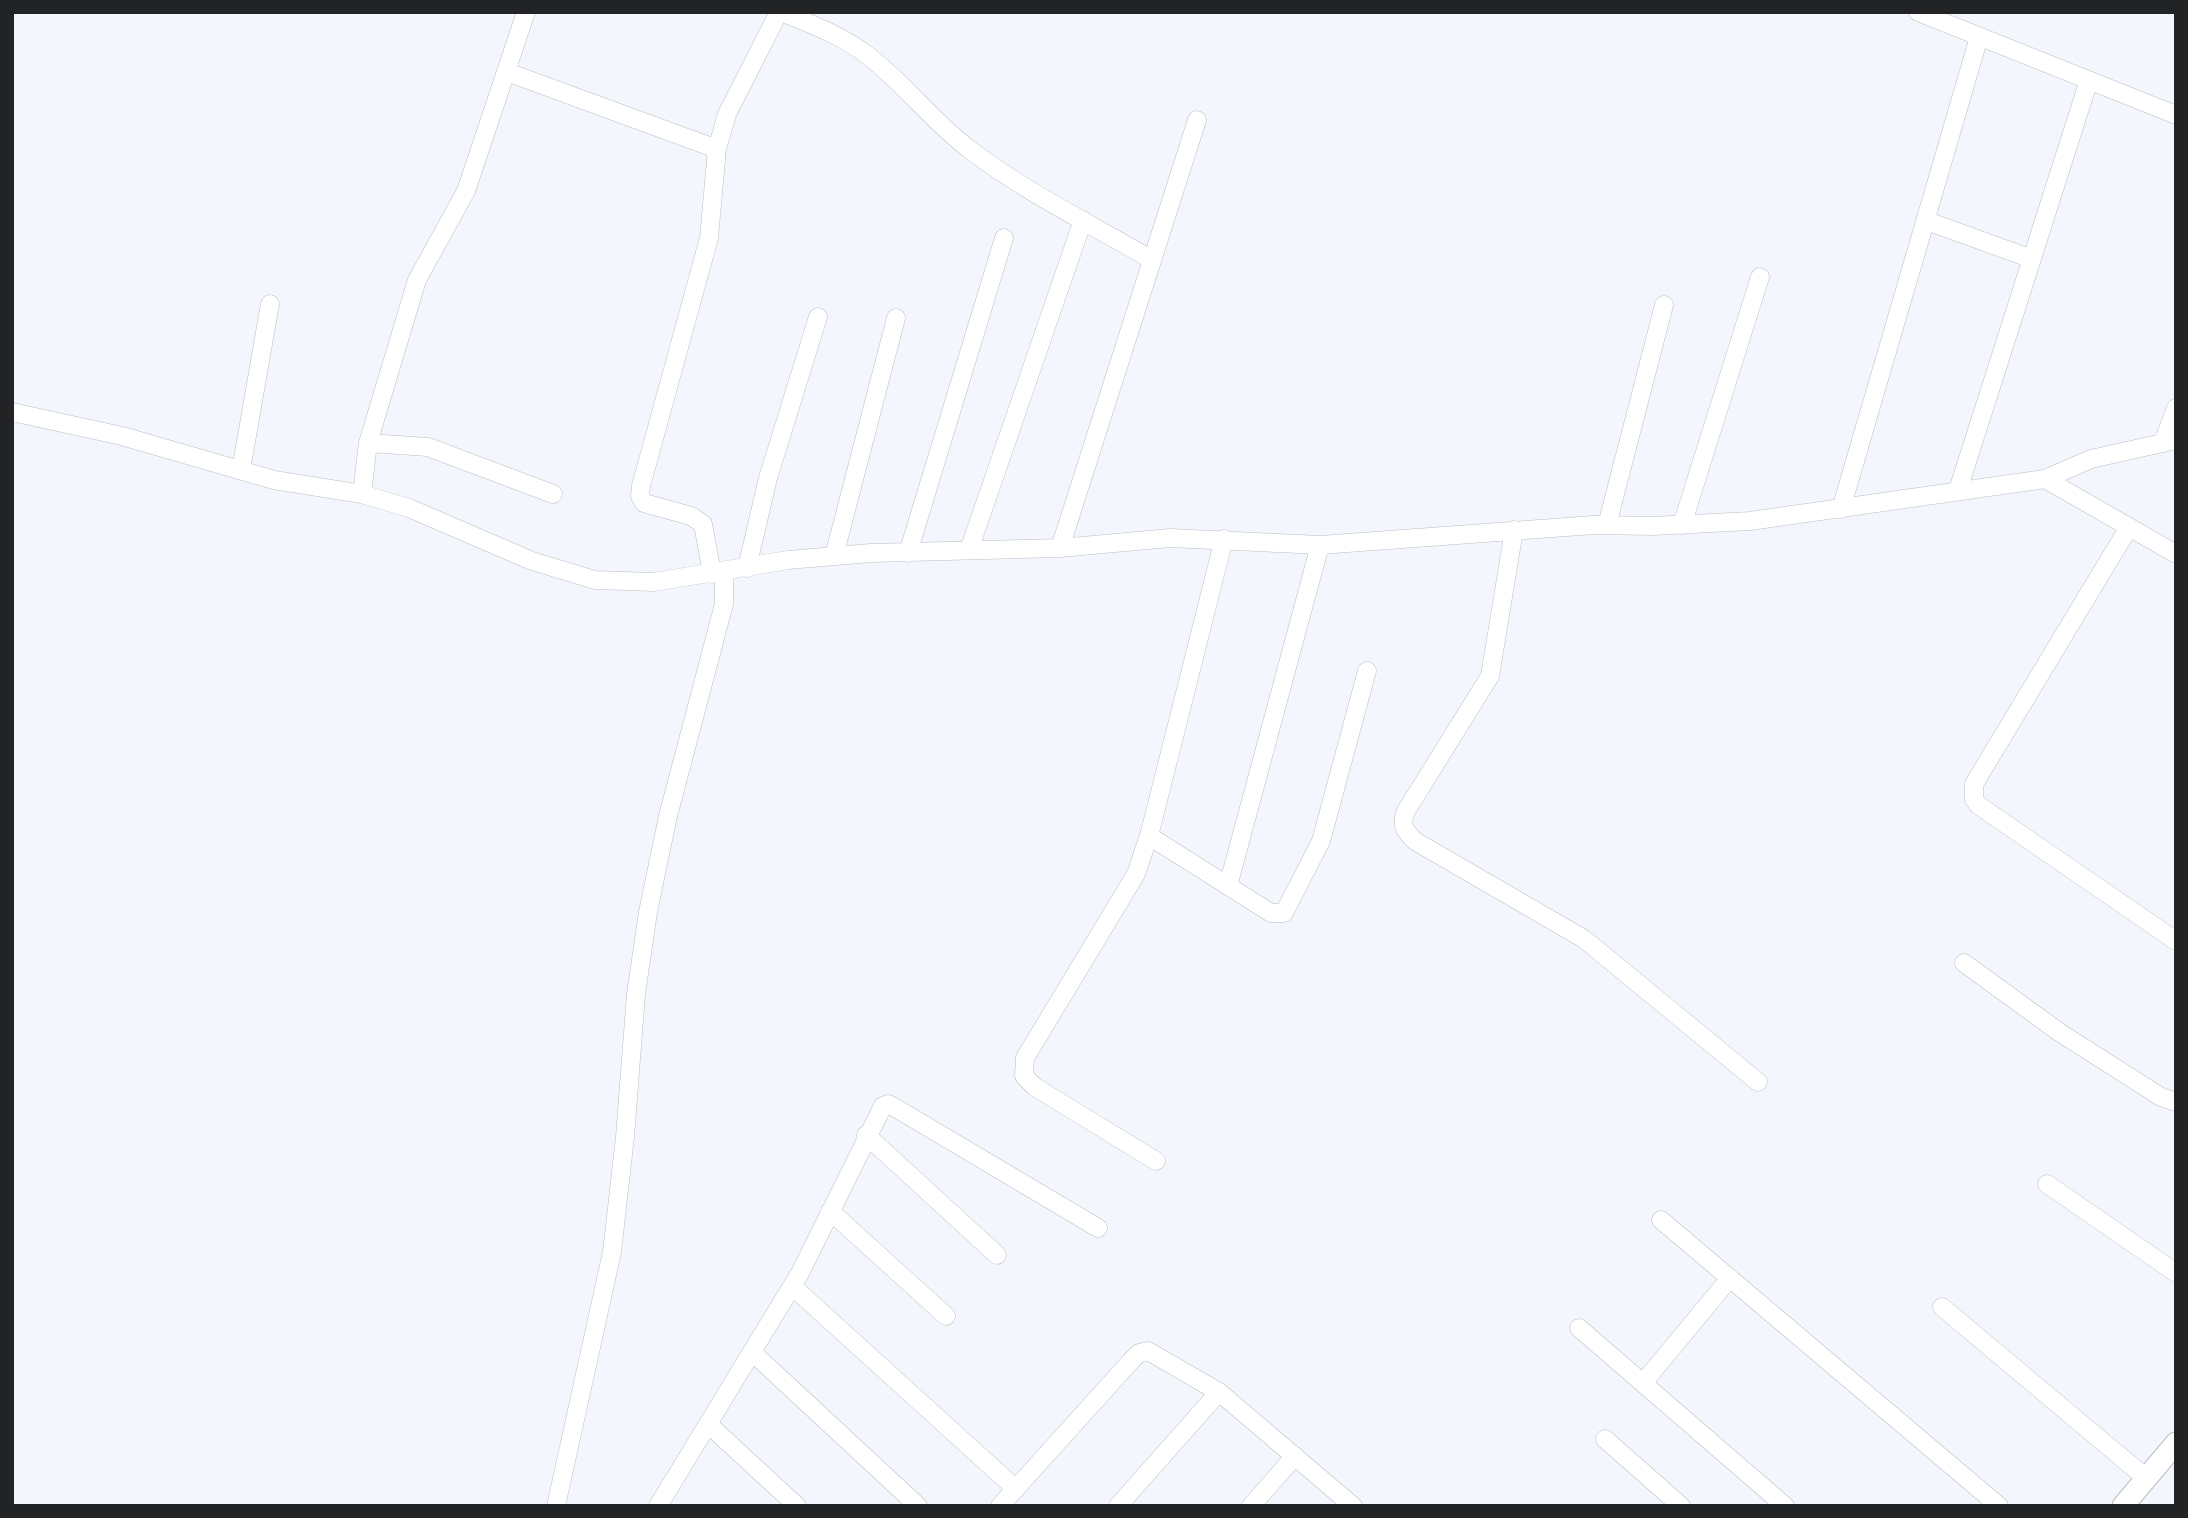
<!DOCTYPE html>
<html>
<head>
<meta charset="utf-8">
<style>
  body { margin:0 }
  #map { position:relative; width:2188px; height:1518px; overflow:hidden; background:#f3f6fc; font-family:"IBM Plex Sans",sans-serif }
  canvas { display:block }
  .frame { position:absolute; inset:0; border:14px solid #222325; pointer-events:none }
</style>
</head>
<body>
<div id="map">
<canvas width="2188" height="1518"></canvas>
<div class="frame"></div>
</div>
<script>
const c = document.querySelector('canvas').getContext('2d');
c.lineJoin = 'round';
function strokePath(path, color, width, dash) { c.strokeStyle = color; c.lineWidth = width; c.lineCap = dash ? 'butt' : 'round'; c.setLineDash(dash || []); c.stroke(path); }
const minor = new Path2D(`
  M 781,12 C 811,24 841,35 867,55 C 904,83 932,121 969,149 C 1025,192 1091,224 1152,260
  M 1918,12 L 2176,115
  M 507,72 L 717,149
  M 1927,221 L 2032,259
  M 12,412 L 122,436 L 274,480 L 362,494 L 409,508 L 532,561 L 595,580 L 654,582 L 788,560 L 871,553 L 1060,548 L 1170,538 L 1320,545 L 1594,525 L 1653,526 L 1750,521 L 2045,479 L 2176,554
  M 368,443 L 428,447 L 553,494
  M 2163,443 L 2176,408
  M 241,470 L 270,304
  M 2045,479 L 2091,459 L 2176,440
  M 1958,490 L 2089,80
  M 362,494 L 368,443 L 417,280 L 466,191 L 526,12
  M 1841,509 L 1979,37
  M 1607,525 L 1664,305
  M 1682,525 L 1760,277
  M 2129,527 L 1974,784 L 1974,799 L 1978,805 L 2176,941
  M 1514,530 L 1490,676 L 1406,811 C 1400,825 1405,831 1415,841 L 1584,939 L 1758,1082
  M 1060,548 L 1197,120
  M 969,550 L 1083,220
  M 908,553 L 1004,238
  M 834,556 L 896,318
  M 747,568 L 768,478 L 818,317
  M 712,574 L 703,524 L 691,516 L 644,503 L 640,496 L 641,486 L 709,238 L 717,149 L 727,114 L 779,12
  M 1149,836 L 1271,913 L 1284,913 L 1321,841 L 1367,671
  M 1228,886 L 1320,545
  M 1964,963 L 2059,1032 L 2161,1097 L 2176,1102
  M 866,1135 L 997,1255
  M 1156,1161 L 1035,1087 L 1024,1076 L 1025,1058 L 1136,874 L 1150,832 L 1224,539
  M 2047,1184 L 2176,1273
  M 830,1211 L 946,1316
  M 1661,1220 L 1999,1506
  M 792,1286 L 1016,1489
  M 1942,1307 L 2146,1478
  M 1579,1328 L 1785,1506
  M 752,1352 L 918,1506
  M 1643,1383 L 1730,1278
  M 708,1424 L 797,1506
  M 1605,1439 L 1681,1506
  M 556,1506 L 612,1252 L 625,1137 L 636,994 L 648,912 L 668,816 L 724,604 L 724,572
  M 658,1506 L 800,1273 L 883,1106 L 888,1104 L 894,1107 L 1098,1228
  M 1000,1506 L 1131,1361 L 1139,1353 L 1148,1351 L 1219,1392 L 1353,1506
  M 1118,1506 L 1219,1392
  M 1251,1506 L 1295,1456`);
const tertiary = new Path2D(`
  M 2123,1506 L 2176,1443`);
strokePath(minor, '#bbbec3', 19);
strokePath(tertiary, '#bbbec3', 23);
strokePath(minor, '#fff', 18);
strokePath(tertiary, '#fff', 21);
</script>
</body>
</html>
